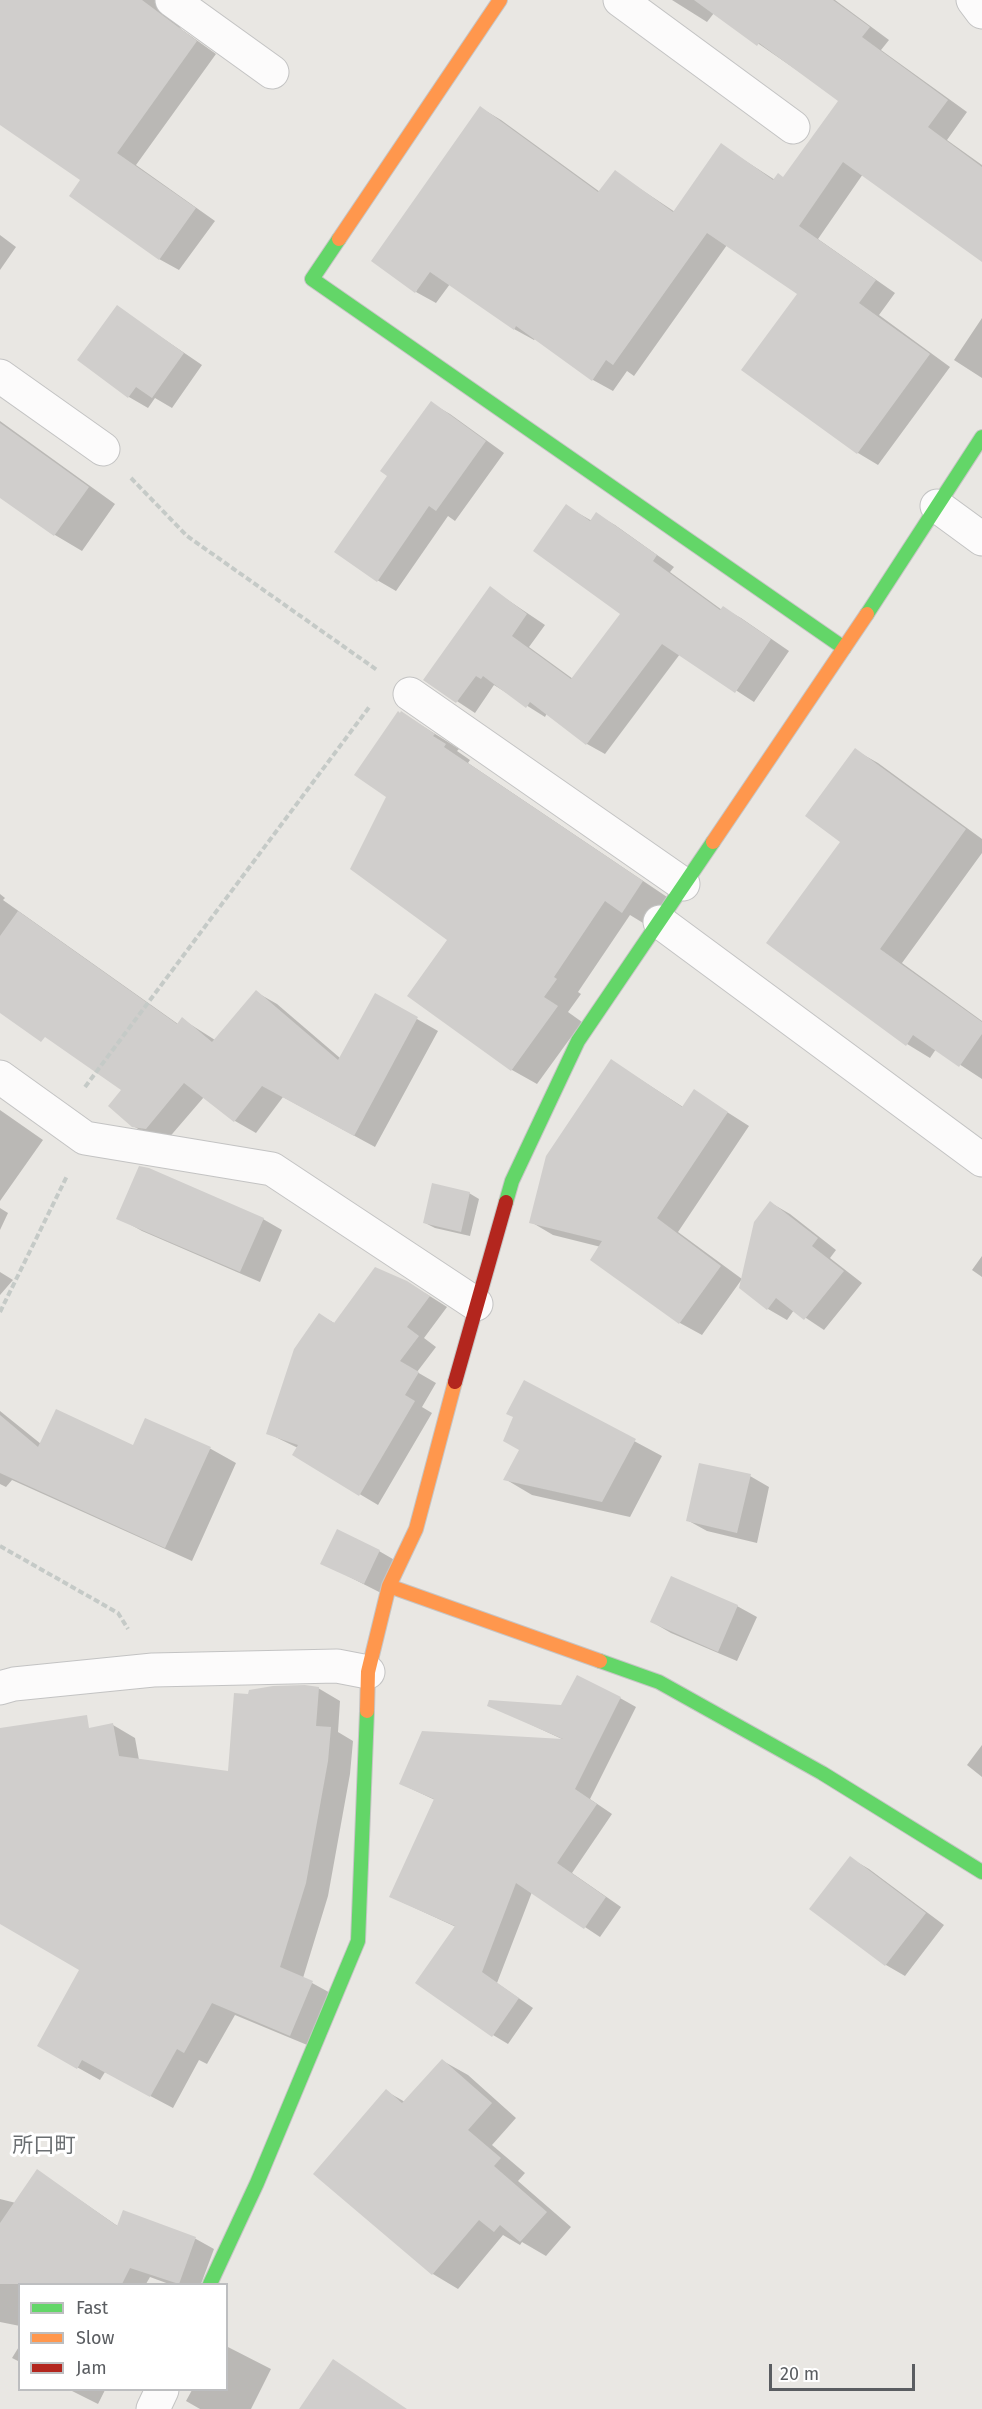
<!DOCTYPE html>
<html>
<head>
<meta charset="utf-8">
<style>
  body { margin:0 }
  #map { position:relative; width:982px; height:2409px; overflow:hidden; background:#e9e7e3; font-family:"Fira Sans",sans-serif }
  canvas { display:block }
  .legend { position:absolute; left:18px; top:2283px; width:210px; height:108px; box-sizing:border-box; background:#fff; border:2px solid #bdbec0; margin:0; padding:8px 10px; list-style:none; font-size:18px; color:#5a5d61 }
  .legend li { display:flex; align-items:center; gap:12px; height:30px }
  .legend b { width:30px; border:2px solid #bdbec0 }
  .scale { position:absolute; left:769px; top:2364px; width:146px; height:27px; box-sizing:border-box; border:3px solid #5a5d61; border-top:0; padding-left:8px; font-size:18px; line-height:21px; white-space:nowrap; color:#5a5d61; -webkit-text-stroke:4px #fff; paint-order:stroke }
</style>
</head>
<body>
<div id="map">
<canvas width="982" height="2409"></canvas>
<ul class="legend">
<li><b style="height:8px;background:#63d668"></b>Fast</li>
<li><b style="height:8px;background:#ff974d"></b>Slow</li>
<li><b style="height:8px;background:#b3261e"></b>Jam</li>
</ul>
<div class="scale">20 m</div>
</div>
<script>
const c = document.querySelector('canvas').getContext('2d');
c.lineJoin = 'round';
function fill(path, color) { c.fillStyle = color; c.fill(path, 'evenodd'); }
function strokePath(path, color, width, dash) { c.strokeStyle = color; c.lineWidth = width; c.lineCap = dash ? 'butt' : 'round'; c.setLineDash(dash || []); c.stroke(path); }
function label(font, color, halo, rows, align = 'center') {
  c.font = font + ' "Fira Sans","Noto Sans JP",sans-serif'; c.lineWidth = 6; c.setLineDash([]); c.textBaseline = 'middle'; c.strokeStyle = halo; c.fillStyle = color; for (const [text, x, y, turn = 0] of rows) {
    c.save(); c.translate(x, y); c.rotate((+turn || 0) * Math.PI / 180); c.textAlign = isNaN(turn) ? turn : align; if (halo) c.strokeText(text, 0, 0); c.fillText(text, 0, 0); c.restore();
  }
}
fill(new Path2D(`
  M 9,0 L 178,0 L 175,21 L 181,29 L 216,54 L 136,165 L 215,221 L 179,270 L 159,259 L 82,180 L 0,124 L 0,12 Z
  M 672,0 L 835,0 L 889,40 L 881,50 L 967,112 L 947,140 L 982,165 L 982,260 L 863,174 L 818,239 L 895,293 L 879,315 L 950,367 L 878,465 L 858,453 L 743,370 L 799,293 L 727,245 L 634,376 L 627,371 L 613,391 L 593,380 L 536,338 L 534,340 L 514,329 L 450,284 L 436,303 L 416,292 L 481,108 L 501,120 L 600,192 L 615,172 L 675,212 L 721,145 L 775,180 L 784,178 L 840,100 L 714,13 L 707,22 Z
  M 0,235 L 16,247 L 0,270 Z
  M 117,307 L 202,365 L 172,408 L 155,398 L 148,408 L 129,397 Z
  M 982,318 L 982,378 L 954,360 Z
  M 431,403 L 450,414 L 504,453 L 455,521 L 448,516 L 396,591 L 377,580 Z
  M 0,421 L 115,504 L 82,551 L 55,535 L 0,496 Z
  M 566,506 L 592,521 L 596,514 L 615,525 L 674,567 L 670,572 L 722,610 L 723,608 L 741,618 L 789,651 L 754,702 L 680,654 L 605,754 L 587,744 L 547,713 L 545,717 L 494,685 L 475,713 L 425,680 L 490,588 L 545,625 L 529,647 L 573,679 L 623,614 Z
  M 402,713 L 459,749 L 457,751 L 470,760 L 468,763 L 667,897 L 648,926 L 630,915 L 578,992 L 581,994 L 568,1012 L 582,1022 L 537,1084 L 512,1070 L 409,996 L 449,939 L 388,796 Z
  M 855,750 L 878,763 L 982,839 L 982,853 L 902,963 L 982,1021 L 982,1079 L 936,1049 L 930,1058 L 907,1044 L 843,841 Z
  M 0,894 L 5,898 L 3,900 L 178,1024 L 182,1019 L 215,1040 L 256,992 L 277,1004 L 340,1058 L 375,995 L 438,1031 L 375,1147 L 283,1097 L 256,1133 L 235,1121 L 204,1097 L 167,1140 L 154,1138 L 133,1126 L 123,1090 L 0,1002 Z
  M 612,1061 L 683,1107 L 694,1091 L 749,1126 L 678,1232 L 742,1279 L 702,1335 L 680,1323 L 601,1247 L 553,1235 L 531,1222 Z
  M 0,1110 L 43,1140 L 0,1201 Z
  M 149,1169 L 263,1219 L 282,1230 L 260,1282 L 142,1231 L 124,1221 Z
  M 469,1193 L 479,1199 L 470,1236 L 435,1228 L 425,1223 Z
  M 771,1203 L 790,1214 L 836,1250 L 830,1258 L 862,1283 L 824,1330 L 794,1310 L 787,1320 L 768,1309 Z
  M 0,1208 L 8,1213 L 0,1230 Z
  M 982,1256 L 982,1277 L 972,1270 Z
  M 0,1272 L 13,1280 L 0,1295 Z
  M 425,1293 L 447,1307 L 424,1338 L 436,1347 L 417,1372 L 436,1383 L 422,1407 L 432,1413 L 378,1505 L 294,1455 L 298,1448 L 267,1433 L 320,1315 L 336,1324 Z
  M 524,1382 L 662,1456 L 630,1517 L 532,1495 L 505,1479 L 521,1450 L 514,1417 Z
  M 0,1411 L 41,1444 L 134,1447 L 146,1419 L 211,1449 L 236,1463 L 192,1561 L 12,1480 L 6,1487 L 0,1484 Z
  M 750,1476 L 769,1487 L 757,1543 L 707,1531 L 687,1520 Z
  M 379,1551 L 398,1562 L 383,1594 L 322,1563 Z
  M 672,1578 L 737,1606 L 757,1617 L 737,1661 L 671,1633 L 652,1622 Z
  M 318,1688 L 340,1701 L 338,1732 L 353,1741 L 350,1774 L 328,1896 L 303,1978 L 334,1995 L 312,2047 L 235,2015 L 207,2064 L 199,2060 L 173,2108 L 105,2072 L 100,2080 L 39,2046 L 81,1969 L 0,1922 L 0,1730 L 43,1740 L 113,1725 L 135,1738 L 139,1760 L 230,1772 L 250,1696 Z
  M 620,1698 L 636,1707 L 590,1799 L 612,1814 L 572,1873 L 621,1907 L 600,1937 L 532,1892 L 497,1983 L 533,2008 L 508,2044 L 493,2035 L 456,1927 L 391,1897 L 435,1800 L 401,1784 L 564,1740 L 489,1705 L 562,1707 Z
  M 982,1745 L 982,1777 L 967,1765 Z
  M 850,1858 L 869,1869 L 944,1925 L 905,1976 L 886,1965 L 811,1909 Z
  M 443,2061 L 468,2075 L 516,2118 L 492,2145 L 525,2173 L 518,2181 L 571,2227 L 546,2256 L 522,2242 L 520,2245 L 503,2235 L 458,2289 L 433,2274 L 386,2091 L 405,2102 Z
  M 38,2171 L 119,2227 L 124,2212 L 196,2239 L 214,2249 L 201,2284 L 169,2284 L 150,2277 L 146,2284 L 20,2284 L 20,2326 L 0,2322 L 0,2199 L 16,2203 Z
  M 20,2345 L 20,2362 L 12,2358 Z
  M 226,2346 L 271,2369 L 251,2409 L 200,2409 L 186,2401 L 192,2390 L 226,2390 Z
  M 70,2390 L 105,2390 L 98,2404 Z`), '#0003');
fill(new Path2D(`
  M 0,0 L 142,0 L 197,41 L 117,153 L 196,208 L 159,260 L 69,196 L 80,180 L 0,125 Z
  M 694,0 L 833,0 L 870,27 L 862,37 L 948,100 L 928,127 L 982,167 L 982,262 L 843,162 L 799,226 L 876,280 L 859,303 L 930,354 L 857,454 L 741,370 L 797,294 L 707,233 L 613,365 L 606,360 L 592,381 L 516,326 L 514,330 L 430,272 L 415,293 L 371,261 L 480,106 L 598,192 L 615,170 L 673,212 L 721,143 L 773,180 L 778,173 L 783,177 L 838,101 L 759,43 L 757,46 Z
  M 117,305 L 184,353 L 152,398 L 136,387 L 128,398 L 77,360 Z
  M 431,401 L 486,441 L 436,511 L 429,506 L 377,582 L 334,552 L 387,476 L 380,471 Z
  M 0,423 L 89,487 L 54,536 L 0,498 Z
  M 566,504 L 590,521 L 596,512 L 657,555 L 653,561 L 720,610 L 723,606 L 771,639 L 735,693 L 662,644 L 586,745 L 530,702 L 526,708 L 483,676 L 481,679 L 476,676 L 456,703 L 423,680 L 490,586 L 527,614 L 512,636 L 571,679 L 620,614 L 533,551 Z
  M 398,711 L 400,713 L 401,711 L 435,734 L 433,736 L 446,744 L 444,747 L 643,881 L 622,913 L 605,901 L 554,977 L 557,979 L 544,997 L 558,1006 L 511,1071 L 407,996 L 447,940 L 350,869 L 386,797 L 354,775 Z
  M 855,748 L 966,829 L 880,949 L 982,1022 L 982,1034 L 959,1067 L 913,1035 L 906,1046 L 766,943 L 840,842 L 805,816 Z
  M 18,911 L 177,1024 L 182,1017 L 212,1042 L 256,990 L 338,1060 L 375,993 L 418,1017 L 354,1136 L 262,1086 L 234,1122 L 184,1083 L 146,1129 L 132,1127 L 108,1106 L 121,1090 L 45,1037 L 41,1042 L 0,1013 L 0,936 Z
  M 611,1059 L 682,1107 L 694,1089 L 728,1112 L 657,1218 L 721,1266 L 679,1324 L 590,1260 L 602,1241 L 529,1223 L 546,1156 Z
  M 139,1166 L 149,1168 L 264,1218 L 240,1272 L 116,1219 Z
  M 432,1183 L 470,1192 L 461,1232 L 423,1223 Z
  M 770,1201 L 818,1238 L 812,1246 L 844,1271 L 804,1320 L 776,1298 L 767,1310 L 739,1288 L 754,1222 Z
  M 375,1267 L 407,1281 L 430,1296 L 407,1327 L 419,1336 L 400,1361 L 419,1372 L 405,1395 L 415,1401 L 359,1496 L 292,1455 L 298,1445 L 266,1434 L 294,1349 L 319,1313 L 334,1323 Z
  M 524,1380 L 636,1439 L 602,1502 L 503,1480 L 519,1450 L 503,1441 L 513,1417 L 506,1414 Z
  M 56,1409 L 133,1445 L 145,1418 L 211,1447 L 165,1548 L 0,1473 L 0,1415 L 38,1447 Z
  M 699,1463 L 751,1474 L 737,1533 L 686,1521 Z
  M 337,1529 L 380,1550 L 364,1584 L 320,1564 Z
  M 671,1576 L 738,1605 L 718,1652 L 650,1622 Z
  M 577,1675 L 621,1697 L 575,1789 L 597,1804 L 557,1863 L 606,1897 L 584,1929 L 516,1883 L 482,1972 L 519,1998 L 492,2037 L 415,1983 L 455,1926 L 389,1897 L 434,1799 L 399,1784 L 422,1731 L 563,1739 L 487,1706 L 489,1700 L 561,1705 Z
  M 305,1685 L 319,1687 L 316,1726 L 331,1727 L 328,1761 L 306,1883 L 280,1967 L 313,1981 L 290,2036 L 212,2003 L 184,2053 L 177,2049 L 150,2097 L 82,2060 L 77,2069 L 37,2046 L 79,1970 L 0,1924 L 0,1728 L 87,1715 L 89,1728 L 113,1723 L 119,1756 L 228,1771 L 234,1693 L 248,1694 L 249,1690 L 273,1686 Z
  M 850,1856 L 926,1913 L 885,1966 L 809,1909 Z
  M 442,2059 L 492,2103 L 468,2130 L 501,2158 L 494,2166 L 547,2212 L 520,2242 L 500,2225 L 494,2232 L 479,2220 L 432,2275 L 313,2174 L 386,2089 L 402,2103 Z
  M 37,2169 L 117,2226 L 123,2210 L 196,2237 L 179,2284 L 130,2268 L 122,2284 L 0,2284 L 0,2223 Z
  M 333,2359 L 407,2409 L 299,2409 Z`), '#d0cecc');
const street = new Path2D(`
  M 172,0 L 272,72
  M 620,0 L 793,127
  M 973,0 L 982,12
  M 0,376 L 103,449
  M 937,506 L 982,539
  M 410,694 L 683,884
  M 660,922 L 982,1160
  M 0,1077 L 85,1138 L 272,1169 L 476,1304
  M 0,1688 L 14,1684 L 153,1670 L 337,1666 L 368,1672
  M 153,2409 L 162,2390`);
const fast = new Path2D(`
  M 339,239 L 312,279 L 844,648
  M 867,614 L 982,437
  M 506,1202 L 512,1181 L 578,1041 L 713,842
  M 600,1661 L 659,1682 L 822,1773 L 982,1872
  M 210,2284 L 257,2183 L 358,1941 L 367,1711`);
const slow = new Path2D(`
  M 339,239 L 500,0
  M 713,842 L 867,614
  M 389,1586 L 600,1661
  M 367,1711 L 368,1672 L 389,1586 L 416,1529 L 455,1382`);
const jam = new Path2D(`
  M 455,1382 L 506,1202`);
strokePath(street, '#c3c3c3', 35);
strokePath(fast, '#c6c5c5', 16);
strokePath(slow, '#c6c5c5', 16);
strokePath(jam, '#c6c5c5', 16);
strokePath(new Path2D(`
  M 131,478 L 187,536 L 377,670
  M 85,1087 L 370,706
  M 0,1312 L 67,1176
  M 0,1546 L 118,1613 L 128,1629`), '#c5cac7', 4, [6, 3]);
strokePath(street, '#fcfbfb', 33);
strokePath(fast, '#63d668', 14);
strokePath(slow, '#ff974d', 14);
strokePath(jam, '#b3261e', 14);
label('21px', '#6b6f72', '#fff', [
  ["所口町",44,2146]
]);
</script>
</body>
</html>
